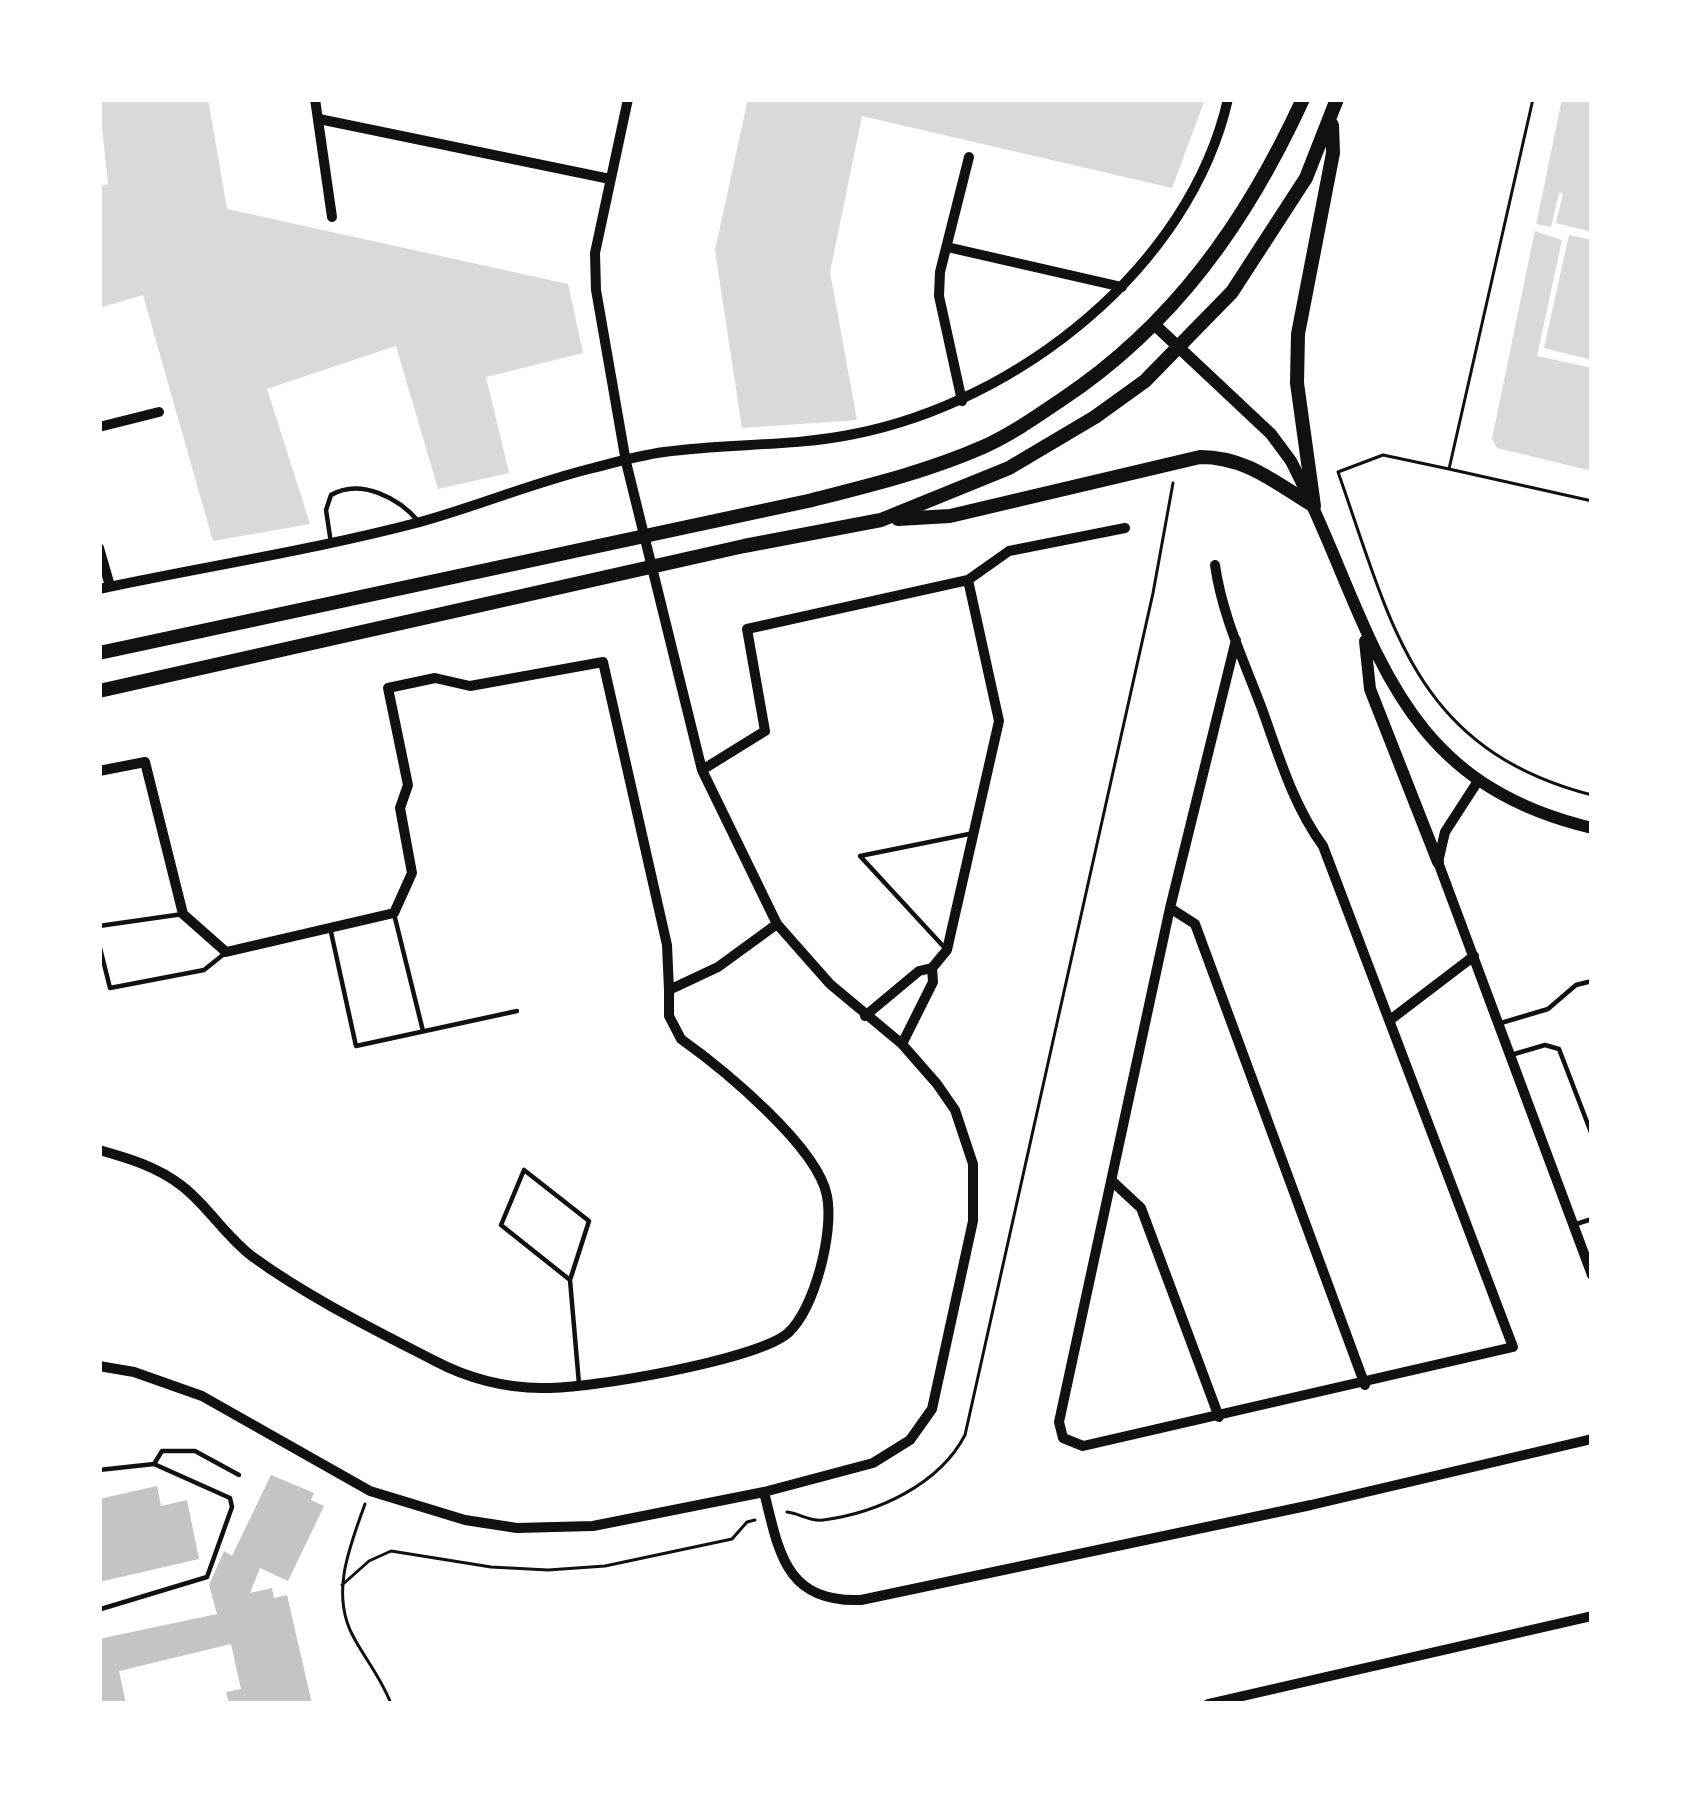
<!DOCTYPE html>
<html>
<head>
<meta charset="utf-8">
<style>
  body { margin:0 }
  #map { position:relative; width:1691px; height:1803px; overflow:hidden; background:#fff; font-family:Poppins,sans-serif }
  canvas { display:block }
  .frame { position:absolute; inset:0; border:102px solid #fff; pointer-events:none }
</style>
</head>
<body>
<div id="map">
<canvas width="1691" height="1803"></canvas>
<div class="frame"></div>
</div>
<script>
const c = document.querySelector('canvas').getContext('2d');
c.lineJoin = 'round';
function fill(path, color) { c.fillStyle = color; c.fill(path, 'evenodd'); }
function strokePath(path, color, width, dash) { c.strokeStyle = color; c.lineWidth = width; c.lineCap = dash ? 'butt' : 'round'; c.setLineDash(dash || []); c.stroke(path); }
fill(new Path2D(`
  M 99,99 L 208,99 L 227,209 L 568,284 L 583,353 L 486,377 L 509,473 L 438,489 L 396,346 L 267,389 L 310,524 L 213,541 L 143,295 L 99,308 L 99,187 L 108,184 Z
  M 748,99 L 1205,99 L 1172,188 L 862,116 L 830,272 L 857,420 L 742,428 L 715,250 Z
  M 1562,99 L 1592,99 L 1592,471 L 1497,448 L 1492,439 Z`), '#d9d9d9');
fill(new Path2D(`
  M 1559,193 L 1563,193 L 1556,223 L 1592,232 L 1592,240 L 1569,235 L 1544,348 L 1592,360 L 1592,368 L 1537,356 L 1562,240 L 1529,229 L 1530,223 L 1551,227 Z`), '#fff');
fill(new Path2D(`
  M 271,1475 L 314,1493 L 311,1500 L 324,1506 L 288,1581 L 260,1568 L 250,1593 L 272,1588 L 274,1598 L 287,1595 L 312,1704 L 229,1704 L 226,1692 L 241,1689 L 231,1644 L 119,1671 L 126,1704 L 99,1704 L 99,1639 L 217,1614 L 209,1585 L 224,1551 L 232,1556 Z
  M 157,1486 L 161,1506 L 187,1500 L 199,1559 L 99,1582 L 99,1499 Z`), '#c4c4c4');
strokePath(new Path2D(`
  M 1533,99 L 1449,469 L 1592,501
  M 1449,469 L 1383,455 L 1338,472 C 1392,625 1414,749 1592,795
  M 365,1504 C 350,1546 330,1593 353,1636 C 365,1659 382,1679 391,1704
  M 787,1512 C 799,1513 810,1522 823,1520 C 877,1513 939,1485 965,1435 L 1153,593 L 1173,483
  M 342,1585 L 369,1561 L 391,1551 L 491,1567 L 548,1570 L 605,1566 L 732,1539 L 747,1522 L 755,1520`), '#111', 3);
strokePath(new Path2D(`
  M 331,543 L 326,510 L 331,495 C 361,478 399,498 419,522
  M 394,914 L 423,1031
  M 99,926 L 183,914
  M 331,932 L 356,1046 L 517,1011
  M 99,944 L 110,988 L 204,970 L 224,954
  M 943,946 L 860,856 L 969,834
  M 1501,1023 L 1548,1009 L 1576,985 L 1592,981
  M 1511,1055 L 1545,1045 L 1559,1049 L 1592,1135
  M 1573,1225 L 1592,1219
  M 570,1280 L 589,1221 L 524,1170 L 501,1225 L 570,1280 L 579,1384
  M 154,1464 L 162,1451 L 195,1451 L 239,1475
  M 99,1470 L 154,1464 L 230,1498 L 232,1507 L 207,1577 L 101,1609`), '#111', 4.5);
strokePath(new Path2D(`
  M 315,99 L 332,217
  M 319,119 L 610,179
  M 947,247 L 1122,287
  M 962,401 L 939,296 L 940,272 L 969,157
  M 99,427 L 159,412
  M 99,548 L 110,586
  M 1215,565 C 1222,615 1244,661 1262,709 C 1279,756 1293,805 1323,846 L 1513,1347 L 1083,1446 L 1063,1438 L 1059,1422 L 1170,908 L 1236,640
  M 99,589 C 206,566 314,550 420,522 C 478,506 535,482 593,468 C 616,462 641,455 664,452 C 727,443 792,447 854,434 C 1018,402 1190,267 1228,99
  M 702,770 L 765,731 L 747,629 L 968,580 L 1009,551 L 1125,528
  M 99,771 L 145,762 L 183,914 L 226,952 L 394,913 L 412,873 L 400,808 L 408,785 L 388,688 L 435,678 L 470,686 L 603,662 L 667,945 L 669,990
  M 1478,781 L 1445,832 L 1438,862 L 1592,1275
  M 1170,908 L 1195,924 L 1365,1385
  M 865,1016 L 919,971 L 932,968
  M 1390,1020 L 1474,956
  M 902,1044 L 933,982 L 932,968 L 947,950 L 999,721 L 968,580
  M 99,1150 C 128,1158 158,1167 182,1186 C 208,1206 226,1237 253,1257 C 308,1297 375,1330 435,1361 C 467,1378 505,1388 541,1388 C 585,1390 757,1360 788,1333 C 815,1308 834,1232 827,1196 C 818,1147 723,1069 681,1039 L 669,1016 L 669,990 L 718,967 L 777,924
  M 1112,1181 L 1141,1208 L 1219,1417
  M 99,1366 L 134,1372 L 202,1396 L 370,1491 L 465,1520 L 517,1528 L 593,1526 L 764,1492 L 873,1463 L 910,1440 L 932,1409 L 973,1221 L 973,1164 L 955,1110 L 937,1084 L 902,1044 L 830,984 L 777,924 L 702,770 L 626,462 L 596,290 L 595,253 L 628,99
  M 764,1492 C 779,1552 785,1603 861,1600 L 1311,1505 L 1592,1439
  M 1208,1704 L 1592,1616`), '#111', 10);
strokePath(new Path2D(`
  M 1155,325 L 1271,434 L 1291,461 C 1375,624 1384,779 1592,828
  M 1365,641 L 1370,689 L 1438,862`), '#111', 12);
strokePath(new Path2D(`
  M 1314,506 L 1297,383 L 1298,334 L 1333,153 L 1332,125
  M 898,519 L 950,516 L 1200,457 C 1247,457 1275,483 1314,506
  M 99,653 L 808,501 C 867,486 926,472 983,447 C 1010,435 1036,417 1061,400 C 1174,325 1247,221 1303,99
  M 99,691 L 744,546 L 881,520 L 1009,468 L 1095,417 L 1145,381 L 1232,292 L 1306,178 L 1337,99`), '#111', 14);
</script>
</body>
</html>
